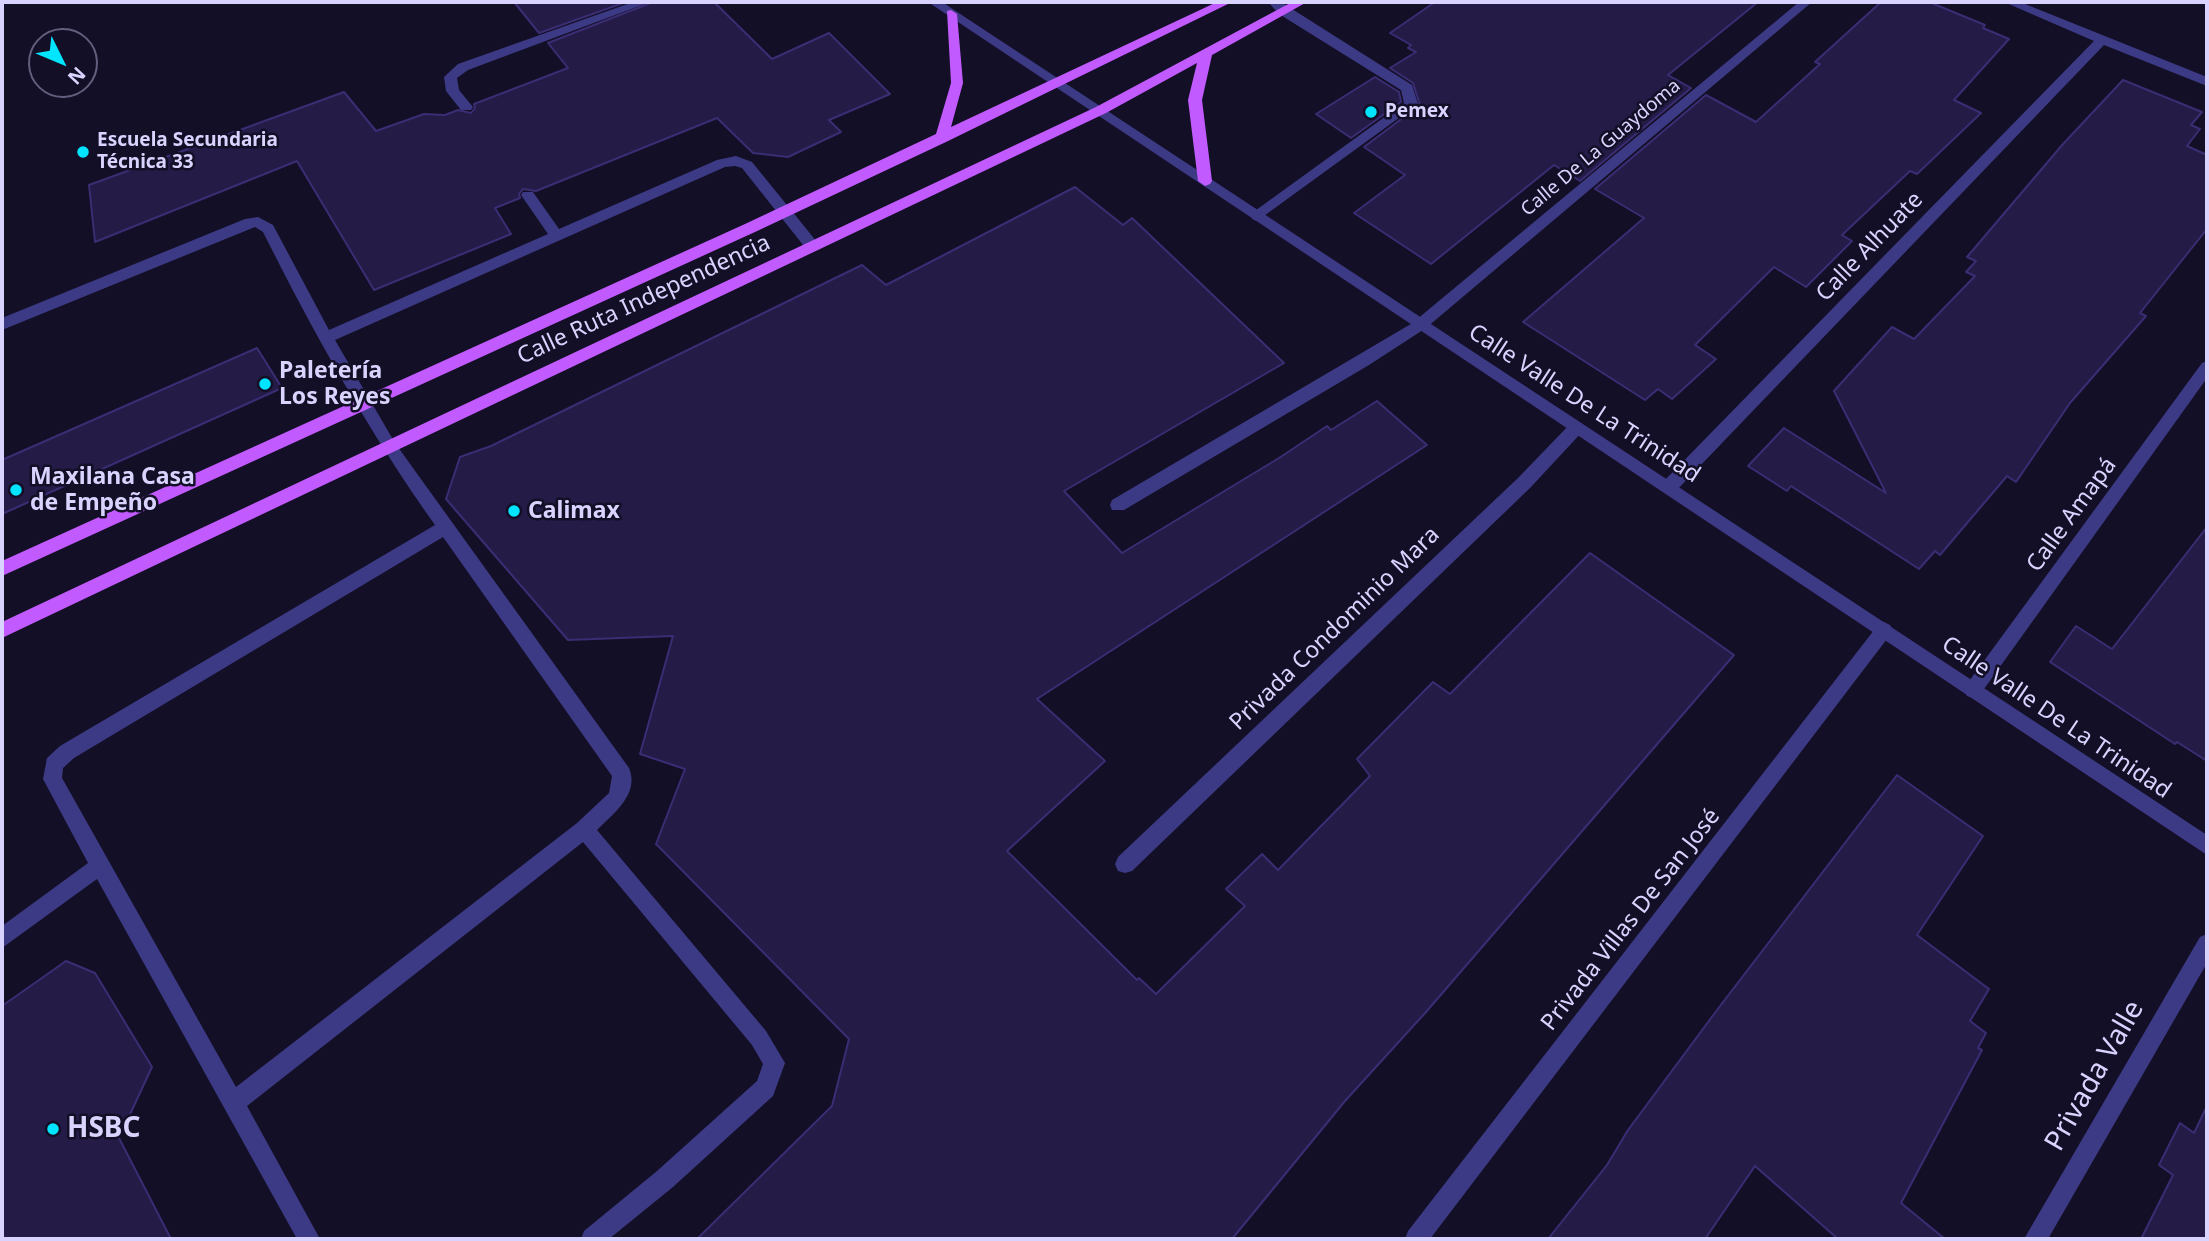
<!DOCTYPE html>
<html>
<head>
<meta charset="utf-8">
<style>
  body { margin:0 }
  #map { position:relative; width:2209px; height:1241px; overflow:hidden; background:#130f26; font-family:"Noto Sans",sans-serif }
  canvas { display:block }
  .frame { position:absolute; inset:0; border:4px solid #d9d4ff; pointer-events:none }
  .north { position:absolute; left:28px; top:28px; width:70px; height:70px; box-sizing:border-box; background:#130f26; border:2px solid #625e7d; border-radius:50%; rotate:133deg; font-size:19px; font-weight:700; line-height:28px; text-align:center; color:#d9d4ff }
  .north::after { content:''; display:block; margin:auto; width:24px; height:32px; background:#00e5ff; clip-path:polygon(50% 0,100% 100%,50% 72%,0 100%) }
</style>
</head>
<body>
<div id="map">
<canvas width="2209" height="1241"></canvas>
<div class="frame"></div>
<div class="north">N</div>
</div>
<script>
const c = document.querySelector('canvas').getContext('2d');
c.lineJoin = 'round';
function fill(path, color) { c.fillStyle = color; c.fill(path, 'evenodd'); }
function strokePath(path, color, width, dash) { c.strokeStyle = color; c.lineWidth = width; c.lineCap = dash ? 'butt' : 'round'; c.setLineDash(dash || []); c.stroke(path); }
function label(font, color, halo, rows, align = 'center') {
  c.font = font + ' "Noto Sans",sans-serif'; c.lineWidth = 5; c.setLineDash([]); c.textBaseline = 'middle'; c.strokeStyle = halo; c.fillStyle = color; for (const [text, x, y, turn = 0] of rows) {
    c.save(); c.translate(x, y); c.rotate((+turn || 0) * Math.PI / 180); c.textAlign = isNaN(turn) ? turn : align; if (halo) c.strokeText(text, 0, 0); c.fillText(text, 0, 0); c.restore();
  }
}
const building = new Path2D(`
  M 514,2 L 626,2 L 539,33 Z
  M 653,2 L 714,2 L 772,59 L 829,33 L 890,94 L 829,120 L 841,132 L 788,157 L 753,153 L 717,118 L 536,191 L 523,189 L 519,194 L 520,198 L 495,208 L 511,234 L 374,290 L 297,161 L 95,242 L 89,185 L 344,92 L 376,131 L 424,114 L 445,115 L 458,110 L 471,113 L 475,108 L 474,104 L 568,68 L 548,43 Z
  M 1435,2 L 1543,3 L 1758,2 L 1668,75 L 1691,88 L 1580,181 L 1554,165 L 1431,264 L 1354,213 L 1405,175 L 1364,147 L 1420,105 L 1413,83 L 1390,68 L 1416,52 L 1408,48 L 1411,45 L 1390,33 Z
  M 1881,2 L 1929,2 L 1985,25 L 1983,28 L 2009,39 L 1954,100 L 1981,113 L 1917,174 L 1910,171 L 1842,235 L 1852,241 L 1806,287 L 1774,267 L 1695,345 L 1716,359 L 1672,399 L 1658,389 L 1645,400 L 1523,322 L 1644,218 L 1595,189 L 1706,95 L 1756,122 L 1820,64 L 1815,62 Z
  M 1375,77 L 1399,92 L 1401,102 L 1351,138 L 1316,114 Z
  M 2123,80 L 2202,112 L 2191,125 L 2200,129 L 2187,146 L 2207,155 L 2207,229 L 2140,313 L 2146,316 L 2070,403 L 2016,482 L 2007,476 L 1940,555 L 1935,551 L 1919,569 L 1791,486 L 1787,491 L 1748,466 L 1784,428 L 1886,493 L 1834,391 L 1892,327 L 1914,339 L 1975,276 L 1966,272 L 1976,261 L 1967,257 L 2063,144 Z
  M 1075,187 L 1123,225 L 1132,218 L 1284,363 L 1064,491 L 1122,553 L 1279,458 L 1327,426 L 1331,430 L 1377,401 L 1427,445 L 1037,699 L 1105,761 L 1007,851 L 1137,980 L 1139,978 L 1156,994 L 1245,906 L 1226,889 L 1262,854 L 1278,870 L 1370,776 L 1357,759 L 1433,682 L 1450,694 L 1590,553 L 1734,655 L 1426,1012 L 1345,1101 L 1232,1239 L 697,1239 L 832,1106 L 849,1039 L 656,844 L 685,769 L 640,754 L 673,636 L 568,640 L 446,499 L 460,457 L 491,446 L 862,265 L 886,285 Z
  M 257,348 L 282,388 L 2,514 L 2,460 Z
  M 2207,527 L 2207,761 L 2177,742 L 2175,744 L 2050,662 L 2076,626 L 2112,649 Z
  M 1897,775 L 1983,836 L 1917,935 L 1989,989 L 1970,1021 L 1986,1033 L 1978,1048 L 1982,1050 L 1901,1203 L 1945,1239 L 1838,1239 L 1755,1166 L 1705,1239 L 1548,1239 L 1607,1165 L 1628,1130 L 1717,1010 Z
  M 66,961 L 95,973 L 152,1067 L 119,1138 L 171,1239 L 2,1239 L 2,1006 Z
  M 2207,1106 L 2207,1239 L 2141,1239 L 2173,1175 L 2159,1165 L 2180,1123 L 2194,1133 Z`);
fill(building, '#241b47');
strokePath(building, '#3b2d73', 2);
fill(new Path2D(`
  M 633,2 L 650,2 L 468,70 L 457,78 L 459,90 L 473,107 L 471,110 L 461,110 L 446,91 L 444,77 L 458,64 Z
  M 1268,2 L 1281,2 L 1412,85 L 1418,104 L 1257,221 L 1252,219 L 1252,213 L 1404,103 L 1401,90 L 1279,14 Z
  M 736,156 L 752,162 L 817,242 L 817,250 L 807,250 L 742,168 L 735,166 L 725,167 L 335,340 L 395,443 L 629,768 C 640,794 613,814 597,830 L 766,1031 L 785,1063 L 773,1096 L 673,1187 L 609,1239 L 581,1239 L 584,1231 L 657,1171 L 757,1081 L 763,1064 L 752,1045 L 583,842 L 247,1106 L 320,1239 L 297,1239 L 97,879 L 2,948 L 2,926 L 88,863 L 43,779 L 47,758 L 60,746 L 435,525 C 369,432 314,334 263,232 L 255,227 L 2,330 L 2,318 L 245,219 L 258,217 L 273,225 L 329,330 L 548,234 L 521,195 L 523,192 L 533,192 L 559,229 L 717,160 ZM 443,537 L 612,776 L 609,793 L 577,823 L 236,1087 L 62,778 L 63,768 L 74,758 Z
  M 1421,318 L 1428,324 L 1426,328 L 1369,365 L 1124,510 L 1112,510 L 1110,505 L 1112,500 Z
  M 1577,421 L 1585,427 L 1583,431 L 1530,488 L 1132,871 L 1125,873 L 1118,871 L 1115,864 L 1118,857 L 1518,478 L 1571,423 Z`), '#3d3a85');
fill(new Path2D(`
  M 1799,2 L 1812,2 L 1426,328 L 1416,328 L 1414,324 L 1416,320 Z
  M 2004,2 L 2020,2 L 2207,77 L 2207,86 L 2104,45 L 1675,492 L 1663,492 L 1661,487 L 1663,482 L 2094,41 Z
  M 2207,361 L 2207,378 L 1979,696 L 1973,698 L 1967,696 L 1964,690 L 1967,684 L 2202,363 Z
  M 1884,622 L 1890,625 L 1893,630 L 1890,635 L 1430,1239 L 1405,1239 L 1408,1231 L 1878,625 Z
  M 2207,934 L 2207,963 L 2048,1239 L 2024,1239 L 2200,937 Z`), '#3d3a85');
fill(new Path2D(`
  M 928,2 L 942,2 L 2207,835 L 2207,855 Z`), '#3d3a85');
fill(new Path2D(`
  M 1217,2 L 1232,2 L 946,142 L 755,232 L 2,576 L 2,561 L 745,224 L 936,134 L 951,83 L 947,11 L 951,10 L 957,14 L 963,83 L 951,127 Z
  M 1292,2 L 1307,2 L 1212,55 L 1202,100 L 1212,181 L 1210,184 L 1205,186 L 1198,181 L 1188,100 L 1197,63 L 1106,113 L 2,638 L 2,622 L 1096,107 Z`), '#c25bff');
for (const [x, y, r, color] of [
  [1371,112,7,"#00e5ff"],
  [83,152,7,"#00e5ff"],
  [265,384,7,"#00e5ff"],
  [16,490,7,"#00e5ff"],
  [514,511,7,"#00e5ff"],
  [53,1129,7,"#00e5ff"]
]) { const dot = new Path2D(); dot.arc(x, y, r, 0, 2 * Math.PI); c.fillStyle = color; c.fill(dot); strokePath(dot, '#130f26', 2.5); }
label('bold 19px', '#d9d4ff', '#130f26', [
  ["Pemex",1385,112],
  ["Escuela Secundaria",97,141],
  ["Técnica 33",97,163]
], 'left');
label('19px', '#d9d4ff', '#130f26', [
  ["Calle De La Guaydoma",1601,148,-40]
]);
label('23px', '#d9d4ff', '#130f26', [
  ["Calle Alhuate",1870,247,-46],
  ["Calle Ruta Independencia",644,300,-25],
  ["Calle Valle De La Trinidad",1584,404,33],
  ["Calle Amapá",2072,515,-54],
  ["Privada Condominio Mara",1335,629,-44],
  ["Calle Valle De La Trinidad",2056,718,34],
  ["Privada Villas De San José",1631,920,-52]
]);
label('bold 23px', '#d9d4ff', '#130f26', [
  ["Paletería",279,371],
  ["Los Reyes",279,397],
  ["Maxilana Casa",30,477],
  ["de Empeño",30,503],
  ["Calimax",528,511]
], 'left');
label('28px', '#d9d4ff', '#130f26', [
  ["Privada Valle",2095,1076,-60]
]);
label('bold 28px', '#d9d4ff', '#130f26', [
  ["HSBC",67,1129]
], 'left');
</script>
</body>
</html>
